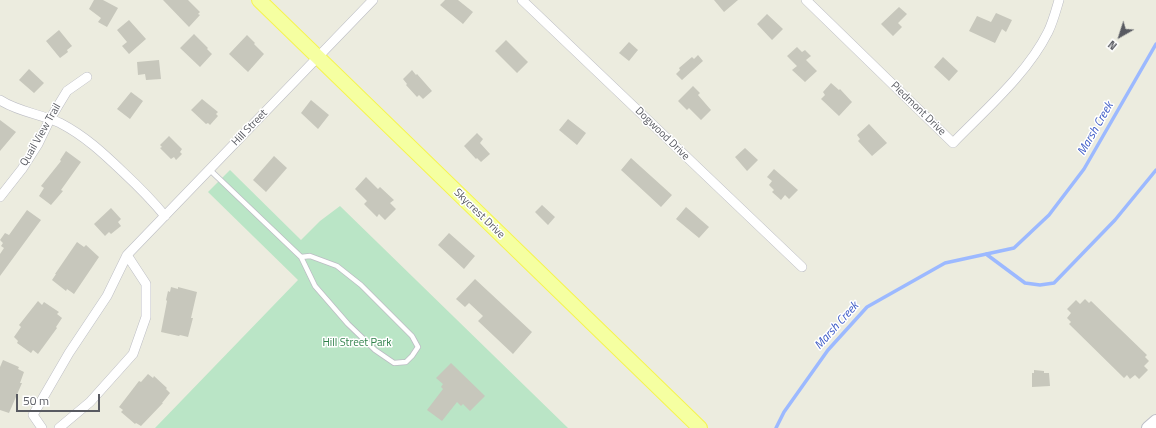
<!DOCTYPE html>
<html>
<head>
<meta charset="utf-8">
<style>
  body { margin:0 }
  #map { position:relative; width:1156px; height:428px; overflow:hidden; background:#ececdf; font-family:"Titillium Web",sans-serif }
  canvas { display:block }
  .north { position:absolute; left:1100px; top:16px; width:40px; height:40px; -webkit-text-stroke:3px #fff; paint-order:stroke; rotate:219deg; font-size:11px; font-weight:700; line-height:16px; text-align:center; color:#585a61 }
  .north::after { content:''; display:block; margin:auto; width:14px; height:18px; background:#585a61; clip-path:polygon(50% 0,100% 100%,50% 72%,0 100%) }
  .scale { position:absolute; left:16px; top:394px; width:84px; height:18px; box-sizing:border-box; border:2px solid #585a61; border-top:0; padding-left:5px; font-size:12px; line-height:14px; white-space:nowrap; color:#585a61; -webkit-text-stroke:3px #fff; paint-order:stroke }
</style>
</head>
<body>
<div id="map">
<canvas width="1156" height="428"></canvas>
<div class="north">N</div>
<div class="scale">50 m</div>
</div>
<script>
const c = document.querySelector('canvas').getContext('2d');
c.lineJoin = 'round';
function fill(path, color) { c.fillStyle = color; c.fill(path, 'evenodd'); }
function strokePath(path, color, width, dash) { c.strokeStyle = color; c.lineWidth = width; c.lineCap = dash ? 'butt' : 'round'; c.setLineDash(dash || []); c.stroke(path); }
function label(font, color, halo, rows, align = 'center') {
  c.font = font + ' "Titillium Web",sans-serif'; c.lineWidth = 3; c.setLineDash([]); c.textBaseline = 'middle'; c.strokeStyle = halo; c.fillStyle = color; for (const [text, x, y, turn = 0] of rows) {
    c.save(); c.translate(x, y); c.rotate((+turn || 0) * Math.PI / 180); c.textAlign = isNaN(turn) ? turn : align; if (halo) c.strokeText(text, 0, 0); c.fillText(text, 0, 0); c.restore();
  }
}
fill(new Path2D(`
  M 230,170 L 301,240 L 320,221 L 340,206 L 568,428 L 155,428 L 298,280 L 208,192 Z`), '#bae5c6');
strokePath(new Path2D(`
  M 986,254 L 1025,283 L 1040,285 L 1054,283 L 1115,220 L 1156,170
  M 776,428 L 784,412 L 828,350 L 867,307 L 945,263 L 1014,248 L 1049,215 L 1084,169 L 1156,44`), '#9cb9ff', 3.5);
fill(new Path2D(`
  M 94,0 L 103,0 L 118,8 L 107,27 L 98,22 L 101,18 L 89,9 Z
  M 163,0 L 188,0 L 200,12 L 198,14 L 200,15 L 189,27 Z
  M 445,0 L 458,0 L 473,12 L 463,24 L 440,5 Z
  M 714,0 L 738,0 L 724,12 Z
  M 899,7 L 907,14 L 898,23 L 902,27 L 893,36 L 881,24 Z
  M 996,13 L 1012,20 L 1006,32 L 1002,29 L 995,43 L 969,31 L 977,16 L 991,22 Z
  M 767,14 L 783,29 L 772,40 L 757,24 Z
  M 129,20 L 146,39 L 129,54 L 122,46 L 127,42 L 117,30 Z
  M 59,30 L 72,46 L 67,50 L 68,52 L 60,58 L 46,41 Z
  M 194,34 L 208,48 L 207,49 L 212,54 L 200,67 L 180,48 Z
  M 247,35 L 255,43 L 254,44 L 264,54 L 248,72 L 229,54 Z
  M 506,40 L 528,62 L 517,73 L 495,51 Z
  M 629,42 L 638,50 L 629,61 L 619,53 Z
  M 797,47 L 802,52 L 805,50 L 811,56 L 806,60 L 817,71 L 805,82 L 792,70 L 797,66 L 787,56 Z
  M 698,55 L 703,61 L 682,80 L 676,74 L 680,70 L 679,68 L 692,57 L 694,59 Z
  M 943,57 L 958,71 L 949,81 L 934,67 Z
  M 159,60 L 161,79 L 146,80 L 145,74 L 138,75 L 137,62 Z
  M 29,69 L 44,83 L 34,93 L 19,80 Z
  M 412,70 L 416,75 L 417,74 L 432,91 L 423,99 L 419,95 L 417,97 L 406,85 L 407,84 L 403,79 Z
  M 831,83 L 839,90 L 840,89 L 852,102 L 839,116 L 821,99 L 825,95 L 823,92 Z
  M 693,86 L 700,93 L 698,95 L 711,110 L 701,120 L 689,108 L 687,110 L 678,101 Z
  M 131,92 L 143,101 L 130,119 L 117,109 Z
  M 202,99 L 218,112 L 216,114 L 218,116 L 210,125 L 208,123 L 206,124 L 191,110 Z
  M 311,100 L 329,115 L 318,129 L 301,113 Z
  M 568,119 L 586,133 L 577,145 L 559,130 Z
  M 0,120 L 16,132 L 0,151 Z
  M 869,124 L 887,143 L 872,156 L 858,141 L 860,139 L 857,135 Z
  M 477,133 L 483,139 L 480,143 L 490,154 L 481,162 L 477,158 L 476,159 L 464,146 Z
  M 169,136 L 182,149 L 180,152 L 182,154 L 176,160 L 174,157 L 171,159 L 160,148 L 162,147 L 160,145 Z
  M 745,148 L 758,160 L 747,171 L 735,157 Z
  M 66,151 L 81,162 L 61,190 L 63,191 L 51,205 L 39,196 L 44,188 L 41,186 L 61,161 L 60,160 Z
  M 274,156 L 287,168 L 266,192 L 253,180 Z
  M 631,158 L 672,195 L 661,207 L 621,170 Z
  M 774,169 L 798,190 L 789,199 L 785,195 L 781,200 L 772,192 L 774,190 L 769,185 L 772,181 L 767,177 Z
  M 366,177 L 378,189 L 380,187 L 394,200 L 390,203 L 396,209 L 385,220 L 379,214 L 377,217 L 364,204 L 367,201 L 355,189 Z
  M 542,205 L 555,217 L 548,225 L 535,212 Z
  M 686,207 L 709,227 L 699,238 L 676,219 Z
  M 111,208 L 121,219 L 118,222 L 121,226 L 111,234 L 109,232 L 105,236 L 94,224 Z
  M 27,210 L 41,220 L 0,276 L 0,254 L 4,248 L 1,246 L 3,243 L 0,240 L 5,233 L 9,235 Z
  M 449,233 L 475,256 L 464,269 L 438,245 Z
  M 77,242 L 84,247 L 86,245 L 99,257 L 74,294 L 67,289 L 66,291 L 52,280 L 56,274 L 55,274 Z
  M 475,279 L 532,332 L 513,354 L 478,321 L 483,316 L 469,303 L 465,307 L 456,299 Z
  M 171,287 L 178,289 L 178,287 L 197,292 L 191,318 L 193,318 L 188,337 L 180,335 L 179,336 L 161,332 L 167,301 L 166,300 L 168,291 L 170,292 Z
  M 1085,299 L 1089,303 L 1091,301 L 1147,355 L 1145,357 L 1149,361 L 1144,366 L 1148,370 L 1139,379 L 1135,375 L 1130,379 L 1127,375 L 1124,378 L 1069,324 L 1071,322 L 1067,318 L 1071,313 L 1067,309 L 1076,300 L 1080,304 Z
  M 38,301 L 42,305 L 44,302 L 59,312 L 57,314 L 62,318 L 56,327 L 57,328 L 38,354 L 33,350 L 31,353 L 17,343 L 18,341 L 14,337 L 21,327 L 19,325 Z
  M 3,360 L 19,367 L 18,369 L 24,372 L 20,383 L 22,383 L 9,413 L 0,410 L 0,367 Z
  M 451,363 L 485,396 L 470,411 L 463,404 L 461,406 L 457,402 L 442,421 L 427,410 L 443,389 L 441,387 L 443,384 L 436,378 Z
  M 1034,370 L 1044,371 L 1044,373 L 1049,373 L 1050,386 L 1032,387 L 1032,373 L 1034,373 Z
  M 148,374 L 153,378 L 154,376 L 167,388 L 166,389 L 170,393 L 162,403 L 163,403 L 141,426 L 136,423 L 135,424 L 121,412 L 123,410 L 119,407 L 139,381 L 141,382 Z`), '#c7c7bc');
const service = new Path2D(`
  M 210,170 L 301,257 L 315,286 L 348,324 L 375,350 L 394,363 L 406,362 L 412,356 L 418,347 L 412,336 L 361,285 L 337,266 L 310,256 L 301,257`);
const minor = new Path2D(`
  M 522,0 L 802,267
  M 806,0 L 953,143 C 986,109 1027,74 1048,32 C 1053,22 1056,10 1059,0
  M 0,100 C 18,112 41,114 60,123 C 85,136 103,153 123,172 C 138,186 152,200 165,216
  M 0,197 L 22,169 L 38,144 L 50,119 L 67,91 L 87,77
  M 127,255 L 373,0
  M 42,428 L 33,415 L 69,353 L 107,296 L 127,255 L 146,284 L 146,317 L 133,354 L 90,402 L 59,428`);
const secondary = new Path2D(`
  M 1148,428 L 1156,421`);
const primary = new Path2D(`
  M 259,0 L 700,428`);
strokePath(service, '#bcbdc4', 6);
strokePath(minor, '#bcbdc4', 10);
strokePath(secondary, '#bcbdc6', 14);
strokePath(primary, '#f6f54e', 16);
strokePath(service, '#fff', 4.5);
strokePath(minor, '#fff', 9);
strokePath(secondary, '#fff', 12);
strokePath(primary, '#f5ffa1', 14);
label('11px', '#585a61', '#fff', [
  ["Piedmont Drive",918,109,44],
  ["Hill Street",250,128,-46],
  ["Dogwood Drive",662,134,44],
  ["Quail View Trail",41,135,-60],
  ["Skycrest Drive",479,214,44]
]);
label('11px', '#2f814a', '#fff', [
  ["Hill Street Park",357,343]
]);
label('italic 12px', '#3b59c6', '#fff', [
  ["Marsh Creek",1096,129,-60],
  ["Marsh Creek",837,326,-48]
]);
</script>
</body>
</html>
